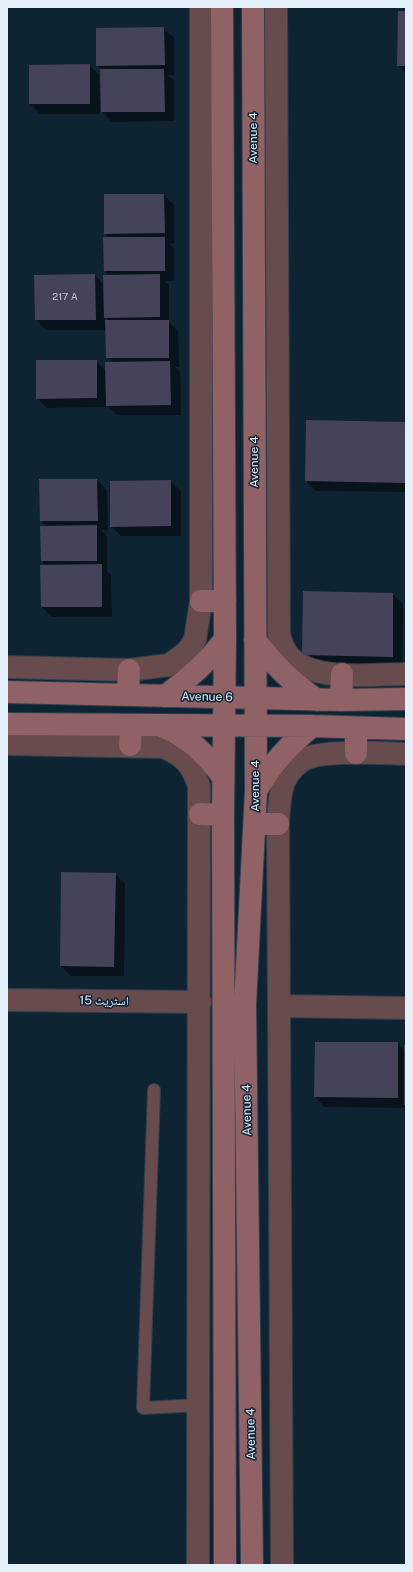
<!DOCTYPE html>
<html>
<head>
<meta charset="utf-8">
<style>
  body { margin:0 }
  #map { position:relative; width:413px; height:1572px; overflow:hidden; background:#0f2433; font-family:"Public Sans",sans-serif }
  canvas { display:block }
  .frame { position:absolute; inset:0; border:8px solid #e4f1fb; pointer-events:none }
</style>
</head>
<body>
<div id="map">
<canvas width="413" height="1572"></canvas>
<div class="frame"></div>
</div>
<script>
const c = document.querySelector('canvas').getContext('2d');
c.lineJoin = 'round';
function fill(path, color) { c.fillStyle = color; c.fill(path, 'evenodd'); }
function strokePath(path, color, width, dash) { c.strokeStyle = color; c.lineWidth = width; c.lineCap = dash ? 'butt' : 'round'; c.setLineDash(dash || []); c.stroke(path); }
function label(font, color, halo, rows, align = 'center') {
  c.font = font + ' "Public Sans","Noto Naskh Arabic",sans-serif'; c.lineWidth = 3; c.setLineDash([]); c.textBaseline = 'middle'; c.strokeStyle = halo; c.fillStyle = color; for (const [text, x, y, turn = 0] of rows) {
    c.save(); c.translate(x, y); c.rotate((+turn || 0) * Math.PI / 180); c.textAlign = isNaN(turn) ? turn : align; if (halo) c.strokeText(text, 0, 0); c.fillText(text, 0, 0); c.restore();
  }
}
fill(new Path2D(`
  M 406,12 L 406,73 L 398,65 Z
  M 164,28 L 174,38 L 174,75 L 168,75 L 174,80 L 174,121 L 112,122 L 102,112 L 101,69 L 97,65 Z
  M 89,65 L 99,75 L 100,114 L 40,114 L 30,104 Z
  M 105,195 L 164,195 L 174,205 L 174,243 L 169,243 L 174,248 L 174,281 L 165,281 L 169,285 L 169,322 L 178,331 L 179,367 L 175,367 L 180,372 L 181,415 L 117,415 L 107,405 L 107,407 L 47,408 L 37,398 L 96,361 L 106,371 L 112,362 L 107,357 L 106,330 L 46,330 L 36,320 L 95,275 L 104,285 L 110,276 L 105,271 L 109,238 L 105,233 ZM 105,317 L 109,321 L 105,321 Z
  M 406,212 L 406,242 L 405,241 Z
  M 405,423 L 406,492 L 316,491 L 306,481 Z
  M 40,480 L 97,480 L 107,490 L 108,530 L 101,530 L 107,536 L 107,571 L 111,575 L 112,617 L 52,617 L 42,607 L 46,566 L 42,561 L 47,527 L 41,521 Z
  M 171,481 L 181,492 L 181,536 L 121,536 L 111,526 Z
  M 393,594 L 403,604 L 402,666 L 313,665 L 303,655 Z
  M 115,874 L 125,884 L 124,976 L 71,976 L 61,966 Z
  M 398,1043 L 405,1051 L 406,1046 L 406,1108 L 325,1107 L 315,1097 Z`), '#0007');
fill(new Path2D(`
  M 398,11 L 406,11 L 406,66 L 397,66 Z
  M 164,27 L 165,65 L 96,66 L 96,28 Z
  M 90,64 L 90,104 L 29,104 L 29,65 Z
  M 100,69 L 164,69 L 165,112 L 101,112 Z
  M 104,194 L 164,194 L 165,233 L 104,234 Z
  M 103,237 L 165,237 L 165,271 L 104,271 Z
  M 95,274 L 96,320 L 35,320 L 34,275 Z
  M 160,274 L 160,317 L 104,318 L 103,275 Z
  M 105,320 L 169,320 L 169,358 L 106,358 Z
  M 36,360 L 97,360 L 97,398 L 36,399 Z
  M 170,361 L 171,405 L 106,406 L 105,362 Z
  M 306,420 L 406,422 L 405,483 L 305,481 Z
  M 39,479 L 97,479 L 98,521 L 40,521 Z
  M 171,480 L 171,526 L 110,527 L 110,481 Z
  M 97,525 L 97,561 L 41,561 L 40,526 Z
  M 102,564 L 102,607 L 41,607 L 40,565 Z
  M 303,591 L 393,593 L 393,657 L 302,655 Z
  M 61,872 L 116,873 L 114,967 L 60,966 Z
  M 315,1042 L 398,1042 L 398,1098 L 314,1097 Z
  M 404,1045 L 406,1045 L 406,1105 L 404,1105 Z`), '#45435a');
const service = new Path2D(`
  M 154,1090 L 143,1408 L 199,1405`);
const minor = new Path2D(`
  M 276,7 L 279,635 C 282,644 284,653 292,659 C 318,682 373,674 406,674
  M 7,667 L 129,670 L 169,665 L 187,652 L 195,640 L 201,601 L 201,7
  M 7,744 L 163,747 C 184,756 192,764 199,786 L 198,1565
  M 7,1000 L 200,1002
  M 279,1006 L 406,1008
  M 282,1565 L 278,824 C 279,811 279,794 284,782 C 288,772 298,762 307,758 C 327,750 383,753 406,754`);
const secondary = new Path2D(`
  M 222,7 L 225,639 L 223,815 L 225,1565
  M 201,601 L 225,601
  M 255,640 C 274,665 291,682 317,700
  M 7,692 L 341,700 L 406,699
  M 128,695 L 129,670
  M 165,696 C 189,678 207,663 225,639
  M 341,700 L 342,674
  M 7,724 L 312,726 L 406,729
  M 164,727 C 189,737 207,755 223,777
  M 356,728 L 356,753
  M 130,745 L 131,725
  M 256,791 C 273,762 287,747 312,726
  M 200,814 L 223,815
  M 255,824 L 278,824
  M 252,1565 L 245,1005 L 256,791 L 253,7`);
strokePath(service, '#2d414f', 14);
strokePath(minor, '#2d414f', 24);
strokePath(secondary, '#2d414f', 24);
strokePath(service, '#684b4d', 12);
strokePath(minor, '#684b4d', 22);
strokePath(secondary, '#906165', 22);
label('10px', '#bcc6d3', null, [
  ["217 A",65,297]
]);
label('12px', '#e4f1fb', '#0f2433', [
  ["Avenue 4",253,138,-90],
  ["Avenue 4",254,462,-90],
  ["Avenue 6",207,697,1],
  ["Avenue 4",255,786,-90],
  ["اسٹریٹ 15",104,1001,1],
  ["Avenue 4",247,1110,-91],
  ["Avenue 4",251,1434,-91]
]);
</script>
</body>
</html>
